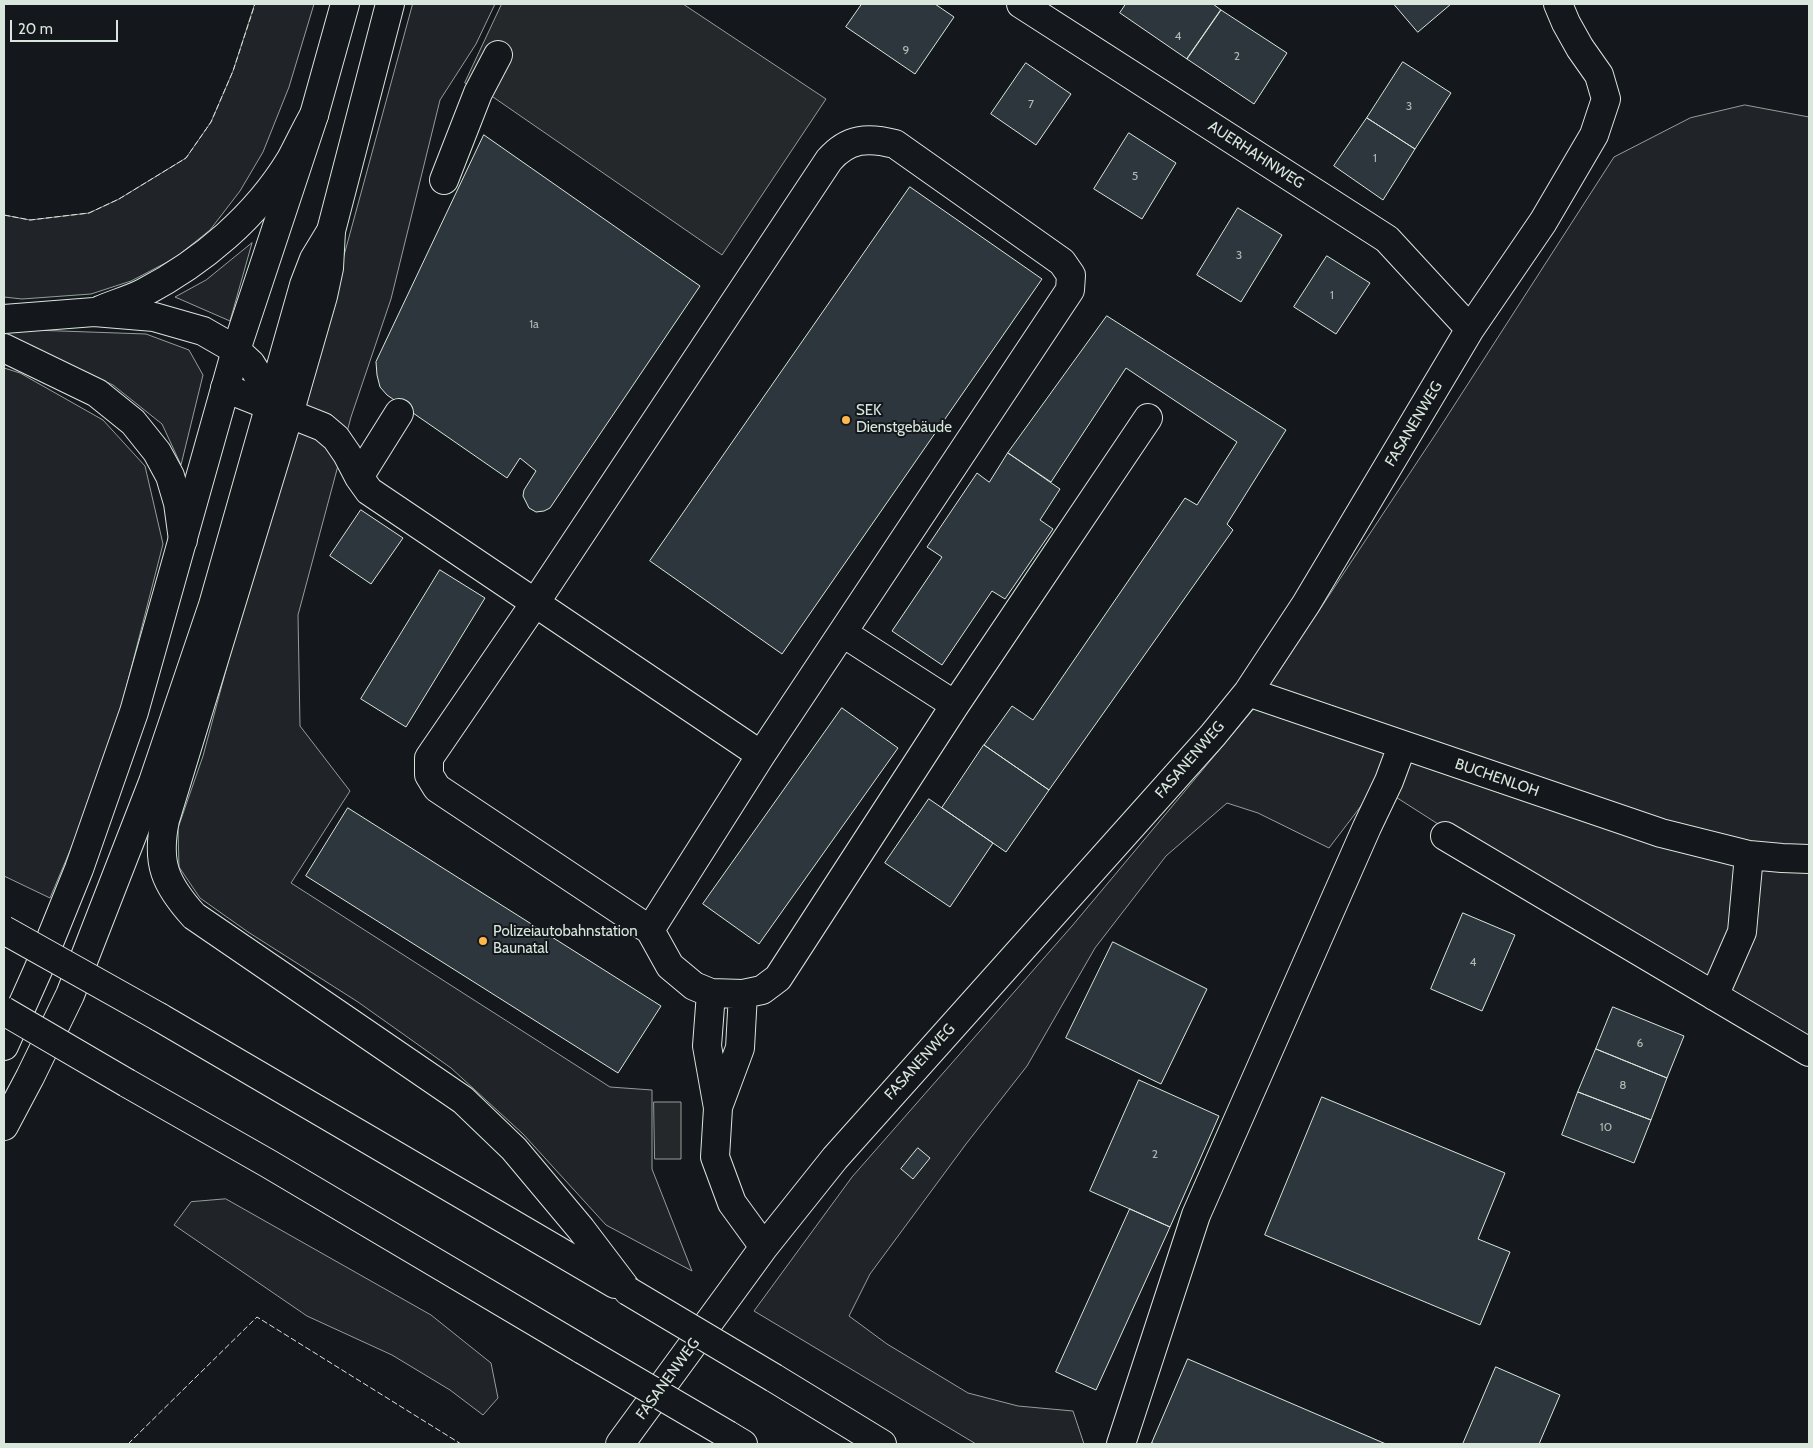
<!DOCTYPE html>
<html>
<head>
<meta charset="utf-8">
<style>
  body { margin:0 }
  #map { position:relative; width:1813px; height:1448px; overflow:hidden; background:#14181c; font-family:Cabin,sans-serif }
  canvas { display:block }
  .frame { position:absolute; inset:0; border:5px solid #d8e6dc; pointer-events:none }
  .scale { position:absolute; left:10px; top:20px; width:108px; height:22px; box-sizing:border-box; border:2px solid #d8e6dc; border-top:0; padding-left:6px; font-size:15px; line-height:18px; white-space:nowrap; color:#d8e6dc; -webkit-text-stroke:4px #14181c; paint-order:stroke }
</style>
</head>
<body>
<div id="map">
<canvas width="1813" height="1448"></canvas>
<div class="frame"></div>
<div class="scale">20 m</div>
</div>
<script>
const c = document.querySelector('canvas').getContext('2d');
c.lineJoin = 'round';
function fill(path, color) { c.fillStyle = color; c.fill(path, 'evenodd'); }
function strokePath(path, color, width, dash) { c.strokeStyle = color; c.lineWidth = width; c.lineCap = dash ? 'butt' : 'round'; c.setLineDash(dash || []); c.stroke(path); }
function label(font, color, halo, rows, align = 'center') {
  c.font = font + ' Cabin,sans-serif'; c.lineWidth = 4; c.setLineDash([]); c.textBaseline = 'middle'; c.strokeStyle = halo; c.fillStyle = color; for (const [text, x, y, turn = 0] of rows) {
    c.save(); c.translate(x, y); c.rotate((+turn || 0) * Math.PI / 180); c.textAlign = isNaN(turn) ? turn : align; if (halo) c.strokeText(text, 0, 0); c.fillText(text, 0, 0); c.restore();
  }
}
const green = new Path2D(`
  M 255,4 L 314,4 L 289,87 L 263,152 L 240,191 L 210,230 L 175,258 L 131,281 L 91,294 L 22,299 L 4,297 L 4,215 L 30,220 L 89,213 L 119,199 L 186,158 L 211,122 L 233,71 Z
  M 413,4 L 495,4 L 476,44 L 440,100 L 391,299 L 351,417 L 298,615 L 300,726 L 350,791 L 291,883 L 610,1087 L 652,1090 L 652,1169 L 692,1271 L 606,1225 L 523,1134 L 451,1068 L 358,1002 L 248,932 L 200,898 L 179,867 L 178,828 L 203,756 L 245,599 L 313,369 Z
  M 1745,105 L 1809,117 L 1809,1039 L 1743,1019 L 1377,785 L 1329,848 L 1258,813 L 1227,803 L 1166,856 L 1095,948 L 1027,1066 L 966,1144 L 870,1274 L 849,1316 L 887,1344 L 968,1393 L 1018,1406 L 1073,1411 L 1084,1444 L 976,1444 L 754,1311 L 852,1177 L 1072,926 L 1256,706 L 1437,432 L 1614,157 L 1690,118 Z
  M 252,243 L 230,321 L 175,297 L 206,280 Z
  M 4,329 L 146,334 L 189,350 L 203,375 L 181,465 L 162,424 L 113,385 L 4,333 Z
  M 4,368 L 20,373 L 103,420 L 145,466 L 163,544 L 118,720 L 77,834 L 50,898 L 4,876 Z
  M 226,1199 L 431,1315 L 491,1363 L 498,1398 L 483,1415 L 450,1390 L 392,1355 L 307,1316 L 174,1225 L 191,1202 Z`);
fill(green, '#202428');
strokePath(green, '#939e99', 1);
const parking = new Path2D(`
  M 502,4 L 683,4 L 826,99 L 722,255 L 493,97 L 465,83 Z
  M 654,1102 L 681,1102 L 681,1159 L 655,1159 Z`);
fill(parking, '#24282b');
strokePath(parking, '#939e99', 1);
const building = new Path2D(`
  M 862,4 L 935,4 L 954,17 L 915,74 L 846,27 Z
  M 1126,4 L 1213,4 L 1221,10 L 1187,59 L 1120,13 Z
  M 1394,4 L 1451,4 L 1418,32 Z
  M 1221,10 L 1287,53 L 1254,104 L 1187,59 Z
  M 1403,62 L 1451,93 L 1415,149 L 1367,118 Z
  M 1026,63 L 1071,94 L 1036,145 L 991,114 Z
  M 1367,118 L 1415,149 L 1383,200 L 1334,166 Z
  M 1129,133 L 1176,163 L 1142,219 L 1094,189 Z
  M 484,135 L 700,286 L 550,508 L 544,511 L 536,512 L 529,508 L 523,496 L 524,490 L 536,471 L 520,458 L 507,478 L 387,395 L 380,387 L 377,375 L 376,362 Z
  M 910,187 L 1042,279 L 782,654 L 650,561 Z
  M 1238,208 L 1282,235 L 1241,302 L 1197,275 Z
  M 1327,256 L 1370,283 L 1336,334 L 1294,307 Z
  M 1107,316 L 1286,430 L 1227,524 L 1233,530 L 1049,790 L 984,745 L 1012,706 L 1033,720 L 1185,498 L 1197,505 L 1237,442 L 1126,368 L 1051,482 L 1008,453 Z
  M 1008,453 L 1060,489 L 1040,520 L 1053,529 L 1005,599 L 992,591 L 942,665 L 892,631 L 942,557 L 927,547 L 977,473 L 989,482 Z
  M 361,510 L 403,538 L 371,584 L 330,556 Z
  M 440,570 L 485,598 L 406,727 L 361,699 Z
  M 842,708 L 898,748 L 759,944 L 703,904 Z
  M 984,745 L 1049,790 L 1006,852 L 942,808 Z
  M 929,799 L 993,843 L 950,907 L 885,863 Z
  M 348,808 L 661,1006 L 618,1073 L 306,876 Z
  M 1463,913 L 1515,935 L 1482,1011 L 1431,989 Z
  M 1113,942 L 1207,989 L 1161,1084 L 1066,1038 Z
  M 1613,1007 L 1684,1036 L 1667,1078 L 1596,1049 Z
  M 1596,1049 L 1667,1078 L 1651,1120 L 1578,1092 Z
  M 1139,1080 L 1219,1116 L 1170,1227 L 1090,1191 Z
  M 1578,1092 L 1651,1120 L 1634,1163 L 1562,1135 Z
  M 1322,1097 L 1505,1173 L 1478,1239 L 1510,1252 L 1480,1325 L 1265,1235 Z
  M 918,1148 L 930,1158 L 913,1179 L 901,1169 Z
  M 1130,1209 L 1170,1227 L 1096,1390 L 1056,1372 Z
  M 1188,1359 L 1386,1444 L 1156,1444 L 1152,1443 Z
  M 1496,1367 L 1560,1395 L 1539,1444 L 1463,1444 Z`);
fill(building, '#2c363c');
strokePath(building, '#d8e6dc', 1);
const minor = new Path2D(`
  M 1021,4 L 1387,239 L 1470,329
  M 444,180 L 478,93 L 498,55
  M 225,388 L 323,427 L 336,438 L 347,454 L 359,477 L 369,491 L 761,755
  M 359,477 L 399,413
  M 843,633 L 955,705
  M 1248,692 L 1661,833 L 1749,855 L 1782,858 L 1809,859
  M 1445,836 L 1809,1052
  M 650,930 L 761,755 L 1070,290 L 1071,275 L 1062,262 L 895,144 C 868,137 848,138 829,160 L 535,603 L 429,758 L 429,775 L 437,788 L 650,930 L 670,966 L 694,986 L 711,993 L 743,994 L 762,990 L 778,978 L 955,705 L 1148,418
  M 711,993 L 707,1046 L 718,1108 L 715,1157 L 732,1203 L 764,1247
  M 1714,996 L 1742,932 L 1749,855
  M 718,1107 L 740,1048 L 743,994
  M 620,1444 L 764,1247 L 835,1158 L 1213,735 L 1248,692 L 1306,604 L 1470,329 L 1543,222 L 1594,135 L 1606,99 L 1599,75 L 1580,48 L 1566,23 L 1558,4
  M 1121,1444 L 1196,1215 L 1367,827 L 1389,781 L 1402,746`);
const major = new Path2D(`
  M 4,1046 L 38,970 L 79,869 L 134,712 L 236,350 L 314,115 L 345,4
  M 4,1126 L 30,1077 L 70,995 L 153,782 L 213,605 L 304,285 L 314,259 L 331,231 L 390,4`);
const highway = new Path2D(`
  M 331,231 L 329,268 L 323,296 L 289,414 L 165,820 C 156,863 165,884 194,916 L 463,1100 L 514,1149 L 581,1229 L 628,1291
  M 100,310 C 114,304 129,300 143,293 C 202,262 256,217 291,159 C 299,144 306,129 314,115
  M 4,319 L 94,312 L 154,317 L 203,331 L 236,350 L 251,364 L 264,385 L 270,406
  M 4,348 L 97,393 L 133,422 L 157,452 L 170,476 L 178,503 L 183,540
  M 159,1017 L 615,1284
  M 127,1083 L 269,1164 L 583,1350
  M 774,1378 L 882,1444
  M 728,1435 L 743,1444`);
strokePath(minor, '#d8e6dc', 30);
strokePath(major, '#d8e6dc', 30);
strokePath(highway, '#d8e6dc', 30);
strokePath(minor, '#14181c', 28);
strokePath(major, '#14181c', 28);
strokePath(highway, '#14181c', 28);
const highwayBridge = new Path2D(`
  M 4,930 L 159,1017
  M 4,1011 L 127,1083
  M 628,1291 L 774,1378
  M 583,1350 L 728,1435`);
strokePath(highwayBridge, '#d8e6dc', 30, []);
strokePath(highwayBridge, '#14181c', 28);
strokePath(new Path2D(`
  M 4,215 L 30,220 L 89,213 L 119,199 L 186,158 L 211,122 L 233,71 L 255,4
  M 128,1444 L 257,1317 L 461,1444`), '#d8e6dc', 1, [6, 2.5]);
for (const [x, y, r, color] of [
  [846,420,5,"#ffb74d"],
  [483,941,5,"#ffb74d"]
]) { const dot = new Path2D(); dot.arc(x, y, r, 0, 2 * Math.PI); c.fillStyle = color; c.fill(dot); strokePath(dot, '#14181c', 2); }
label('12px', '#adbab4', null, [
  ["4",1178,36],
  ["9",906,50],
  ["2",1237,56],
  ["7",1031,104],
  ["3",1409,106],
  ["1",1375,158],
  ["5",1135,176],
  ["3",1239,255],
  ["1",1332,295],
  ["1a",534,324],
  ["4",1473,962],
  ["6",1640,1043],
  ["8",1623,1085],
  ["10",1606,1127],
  ["2",1155,1154]
]);
label('15px', '#d8e6dc', '#14181c', [
  ["AUERHAHNWEG",1256,155,33],
  ["FASANENWEG",1414,424,-59],
  ["FASANENWEG",1190,760,-49],
  ["BUCHENLOH",1497,778,19],
  ["FASANENWEG",920,1062,-48],
  ["FASANENWEG",668,1379,-54]
]);
label('15px', '#d8e6dc', '#14181c', [
  ["SEK",856,411],
  ["Dienstgebäude",856,428],
  ["Polizeiautobahnstation",493,932],
  ["Baunatal",493,949]
], 'left');
</script>
</body>
</html>
